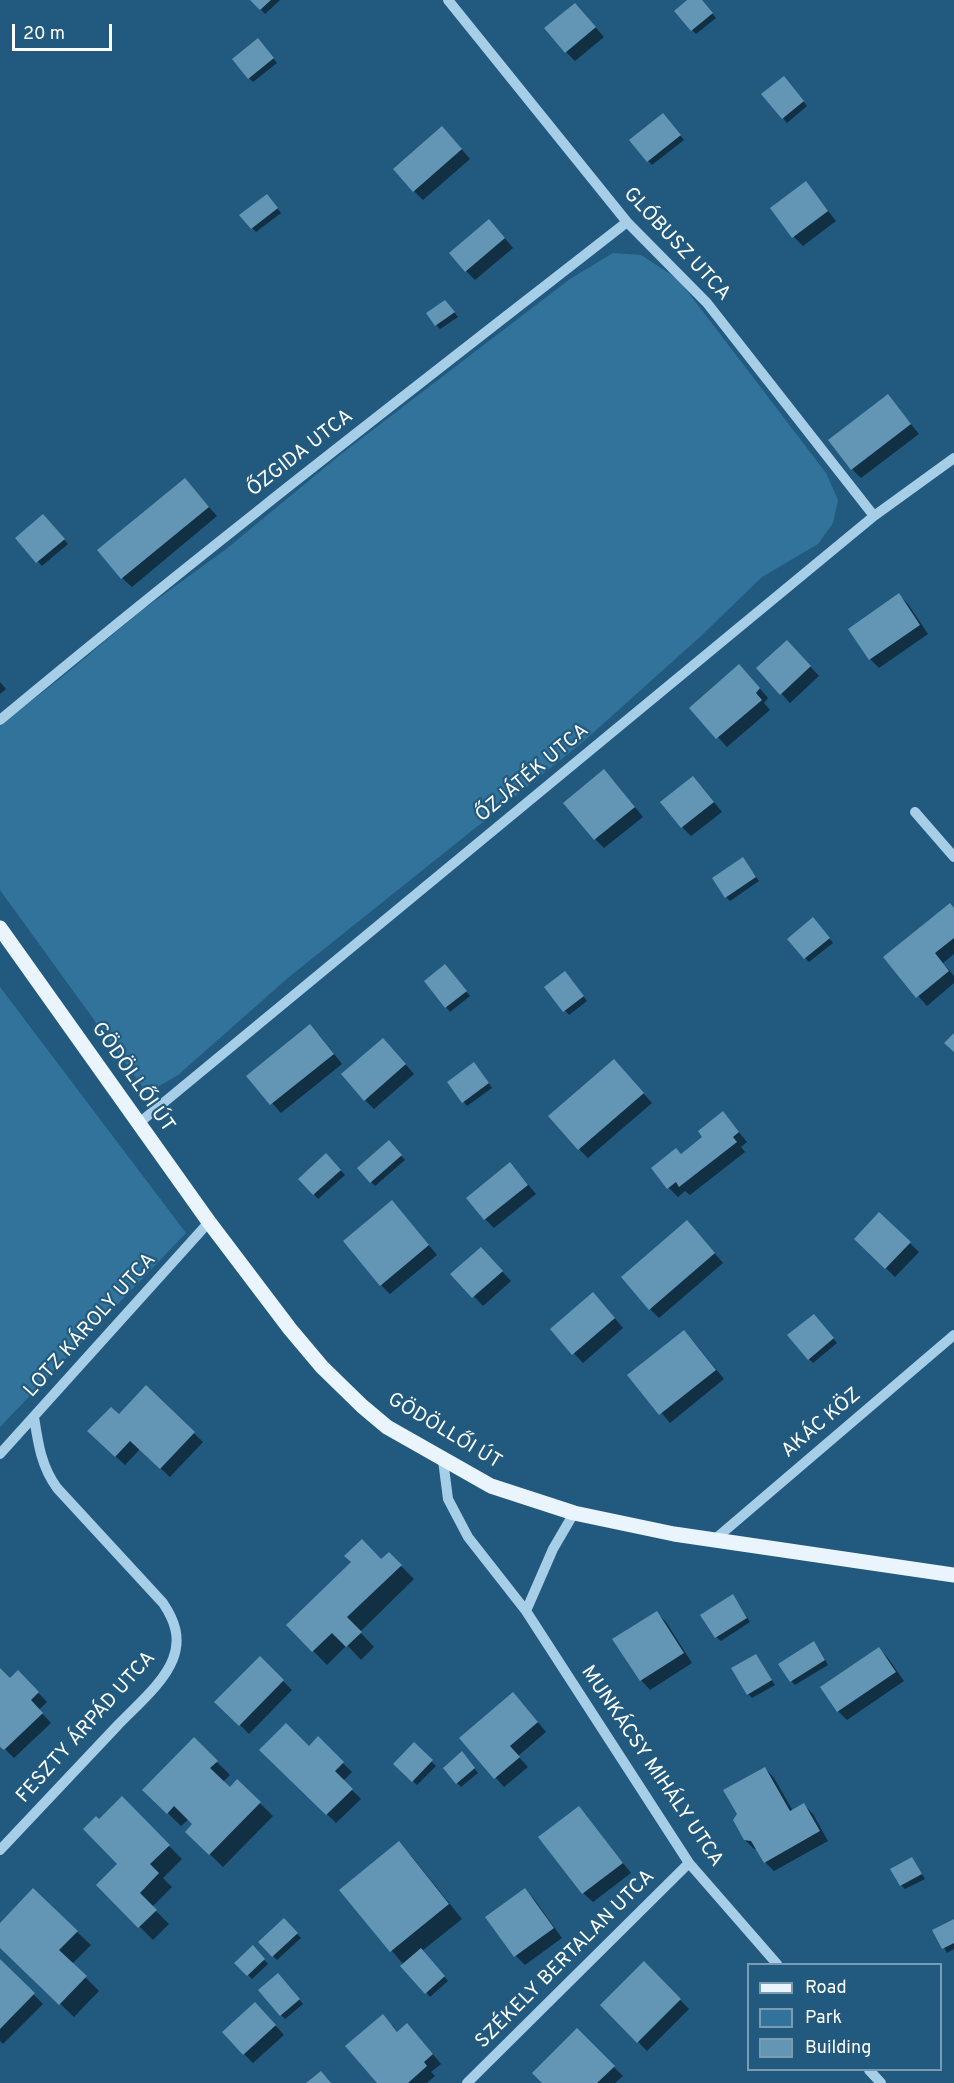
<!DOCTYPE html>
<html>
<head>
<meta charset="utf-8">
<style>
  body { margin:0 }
  #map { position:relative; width:954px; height:2083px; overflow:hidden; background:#225a7f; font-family:Overpass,sans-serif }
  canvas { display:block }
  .legend { position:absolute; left:747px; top:1963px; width:195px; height:108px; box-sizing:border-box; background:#225a7f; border:2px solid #7a9cb2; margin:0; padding:8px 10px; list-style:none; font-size:18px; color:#fff }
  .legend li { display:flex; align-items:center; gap:12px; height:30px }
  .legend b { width:30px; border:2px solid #7a9cb2 }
  .scale { position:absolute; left:12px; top:24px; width:100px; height:27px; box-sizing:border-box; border:3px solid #fff; border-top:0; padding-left:8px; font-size:18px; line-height:21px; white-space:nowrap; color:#fff; -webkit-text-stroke:4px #225a7f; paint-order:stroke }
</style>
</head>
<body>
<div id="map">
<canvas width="954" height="2083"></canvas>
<ul class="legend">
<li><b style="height:8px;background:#e9f4fd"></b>Road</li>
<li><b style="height:16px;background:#32739b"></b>Park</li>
<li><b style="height:16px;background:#6395b4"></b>Building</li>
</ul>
<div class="scale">20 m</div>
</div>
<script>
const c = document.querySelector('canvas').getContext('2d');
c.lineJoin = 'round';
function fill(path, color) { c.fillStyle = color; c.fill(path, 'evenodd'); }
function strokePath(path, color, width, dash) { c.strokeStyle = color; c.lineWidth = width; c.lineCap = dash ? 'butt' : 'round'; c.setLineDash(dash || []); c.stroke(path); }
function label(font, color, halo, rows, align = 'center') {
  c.font = font + ' Overpass,sans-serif'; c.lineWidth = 4.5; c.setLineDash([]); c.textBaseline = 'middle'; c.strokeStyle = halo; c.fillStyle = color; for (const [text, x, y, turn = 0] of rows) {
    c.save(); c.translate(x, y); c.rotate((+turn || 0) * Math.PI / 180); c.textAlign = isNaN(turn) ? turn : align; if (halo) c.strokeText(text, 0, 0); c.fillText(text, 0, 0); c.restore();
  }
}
fill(new Path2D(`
  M 613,253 L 641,255 L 678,279 L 826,473 L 838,500 L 833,523 L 818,544 L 762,577 L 702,635 L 584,741 L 289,977 L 178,1075 L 147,1093 L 0,890 L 0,725 L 61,678 L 141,611 L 225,550 L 340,455 L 570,279 Z
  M 0,987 L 186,1233 L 0,1427 Z`), '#32739b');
fill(new Path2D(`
  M 252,0 L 280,0 L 265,14 Z
  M 689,0 L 701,0 L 716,18 L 696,34 L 692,30 Z
  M 584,14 L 604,37 L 575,61 L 566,52 Z
  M 262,44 L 277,63 L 253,82 L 249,78 Z
  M 788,82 L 807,106 L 787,123 L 783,118 Z
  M 667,120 L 684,140 L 652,165 L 648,161 Z
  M 451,137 L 470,159 L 423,200 L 414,191 Z
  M 806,183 L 836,221 L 803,246 L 794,237 Z
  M 271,200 L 281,213 L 256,232 L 252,228 Z
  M 498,230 L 513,248 L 475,280 L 466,271 Z
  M 449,306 L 458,317 L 440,329 L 436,325 Z
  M 888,396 L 919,434 L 861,478 L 852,469 Z
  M 185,480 L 217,516 L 132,587 L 122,578 Z
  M 47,520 L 68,544 L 42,566 L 17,539 Z
  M 899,595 L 908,604 L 928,634 L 879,668 L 870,659 Z
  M 796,651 L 819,676 L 790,703 L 758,668 Z
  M 748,675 L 768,698 L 764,703 L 770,710 L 727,747 L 691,708 Z
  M 0,682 L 6,689 L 0,694 Z
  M 613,780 L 643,817 L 604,848 L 595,839 Z
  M 702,787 L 722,812 L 691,836 L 682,827 Z
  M 743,859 L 759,881 L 730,901 L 726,897 Z
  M 954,909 L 954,954 L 943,963 L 954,976 L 954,983 L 927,1006 L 885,958 Z
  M 817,923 L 833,943 L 809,962 L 805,958 Z
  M 449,971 L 470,996 L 450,1012 L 426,981 Z
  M 569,977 L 587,1001 L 569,1015 L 546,987 Z
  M 319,1035 L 342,1064 L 281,1113 L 248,1076 Z
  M 392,1049 L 414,1074 L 374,1109 L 365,1100 Z
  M 614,1061 L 652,1103 L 588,1158 L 579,1149 Z
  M 478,1068 L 492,1088 L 467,1106 L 449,1083 Z
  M 723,1113 L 747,1142 L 741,1147 L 745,1152 L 690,1195 L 685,1191 L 678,1197 L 669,1188 L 682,1155 L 705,1137 Z
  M 393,1147 L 405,1160 L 375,1186 L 371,1182 Z
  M 326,1155 L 345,1175 L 318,1199 L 300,1179 Z
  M 519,1174 L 536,1194 L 494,1228 L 485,1219 Z
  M 392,1202 L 437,1255 L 390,1294 L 381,1285 Z
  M 880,1214 L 919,1252 L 895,1277 L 856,1239 Z
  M 696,1232 L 723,1263 L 659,1318 L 650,1309 Z
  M 490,1258 L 511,1281 L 483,1306 L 453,1274 Z
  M 602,1303 L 623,1328 L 583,1363 L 552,1330 Z
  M 818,1320 L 837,1343 L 813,1363 L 809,1359 Z
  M 693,1341 L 724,1379 L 670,1423 L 630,1375 Z
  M 146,1387 L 203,1442 L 170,1477 L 140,1449 L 125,1465 L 98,1440 Z
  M 389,1554 L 414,1579 L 360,1632 L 374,1647 L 361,1660 L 347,1645 L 327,1665 L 288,1625 Z
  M 737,1601 L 750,1622 L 721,1641 L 716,1637 Z
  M 657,1613 L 666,1622 L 692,1663 L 650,1690 L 641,1680 L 614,1639 Z
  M 818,1647 L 828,1665 L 795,1685 L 791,1681 Z
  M 879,1649 L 888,1658 L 904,1681 L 847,1720 L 838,1711 Z
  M 756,1655 L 775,1685 L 752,1698 L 748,1694 Z
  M 260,1658 L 292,1690 L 249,1734 L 217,1702 Z
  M 0,1670 L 10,1680 L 27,1681 L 47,1702 L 39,1710 L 51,1723 L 14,1758 L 2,1746 L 0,1748 Z
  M 522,1703 L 546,1732 L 518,1756 L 528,1767 L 504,1787 L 461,1738 Z
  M 194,1739 L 230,1775 L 223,1782 L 230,1789 L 237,1781 L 273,1816 L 223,1867 L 187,1832 L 194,1824 L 189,1819 L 181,1826 L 144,1790 Z
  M 318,1739 L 352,1772 L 343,1781 L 361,1799 L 336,1823 L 261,1750 L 309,1748 Z
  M 414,1745 L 436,1766 L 417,1785 L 395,1764 Z
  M 466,1757 L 478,1773 L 461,1787 L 457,1783 Z
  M 765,1768 L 774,1778 L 793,1811 L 804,1805 L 813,1814 L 828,1841 L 774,1871 L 765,1862 L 758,1849 L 754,1849 L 745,1840 Z
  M 122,1799 L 182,1859 L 163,1878 L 172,1887 L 152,1907 L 169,1924 L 153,1940 L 98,1885 L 119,1864 L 99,1821 Z
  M 579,1808 L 631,1873 L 593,1902 L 583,1893 Z
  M 399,1843 L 412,1857 L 462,1919 L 422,1951 L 448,1981 L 430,1997 L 342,1890 Z
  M 912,1859 L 925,1879 L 905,1889 L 901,1885 Z
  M 525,1890 L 534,1899 L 562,1938 L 525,1965 L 516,1956 L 488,1917 Z
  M 284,1920 L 301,1938 L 277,1960 L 260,1943 Z
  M 954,1920 L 954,1949 L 947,1953 L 934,1930 Z
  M 0,1925 L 77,1932 L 91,1945 L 72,1964 L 99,1991 L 74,2017 L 0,1946 Z
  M 253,1948 L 268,1964 L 252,1979 L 236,1963 Z
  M 0,1961 L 43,2004 L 3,2044 L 0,2041 Z
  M 644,1963 L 689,2009 L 647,2051 L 602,2005 Z
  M 283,1980 L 303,2004 L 285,2019 L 281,2015 Z
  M 264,2013 L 284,2035 L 253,2063 L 244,2054 Z
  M 392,2025 L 398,2033 L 416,2034 L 441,2064 L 431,2072 L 435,2076 L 427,2083 L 378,2083 Z
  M 577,2031 L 623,2076 L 615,2083 L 544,2083 Z`), '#0007');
fill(new Path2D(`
  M 250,0 L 271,0 L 260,10 Z
  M 687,0 L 702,0 L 713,13 L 691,31 L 674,11 Z
  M 575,3 L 596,27 L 565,53 L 544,28 Z
  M 258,38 L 274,58 L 248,79 L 232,59 Z
  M 784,76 L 804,101 L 782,119 L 761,94 Z
  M 663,113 L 681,135 L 647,162 L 629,140 Z
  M 442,126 L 462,149 L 413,192 L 393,169 Z
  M 806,181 L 828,211 L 792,238 L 770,208 Z
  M 267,194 L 278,208 L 251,229 L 239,215 Z
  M 489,219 L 505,238 L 465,272 L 449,253 Z
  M 445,300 L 455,312 L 435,326 L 426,313 Z
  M 888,394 L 911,424 L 851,470 L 828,440 Z
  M 185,478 L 209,507 L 121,579 L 97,550 Z
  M 43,514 L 65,539 L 36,563 L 15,538 Z
  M 899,593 L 920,625 L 869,660 L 848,629 Z
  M 787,640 L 811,666 L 780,695 L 756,668 Z
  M 739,664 L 760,688 L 756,693 L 762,700 L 716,739 L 689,708 Z
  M 604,769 L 635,807 L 594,840 L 563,803 Z
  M 693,776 L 714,802 L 681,828 L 660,802 Z
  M 743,857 L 756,877 L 725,898 L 712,878 Z
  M 950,903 L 954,908 L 954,938 L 935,953 L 949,971 L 916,998 L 883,957 Z
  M 813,917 L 830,938 L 804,959 L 787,939 Z
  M 445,964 L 467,991 L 445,1008 L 424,981 Z
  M 565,971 L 584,996 L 563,1012 L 544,987 Z
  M 310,1024 L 334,1054 L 270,1105 L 246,1076 Z
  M 954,1033 L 954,1052 L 944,1043 Z
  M 383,1038 L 406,1064 L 364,1101 L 341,1074 Z
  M 614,1059 L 644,1093 L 578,1150 L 548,1116 Z
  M 474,1062 L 489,1083 L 462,1103 L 447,1082 Z
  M 723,1111 L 739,1132 L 733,1137 L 737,1142 L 679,1187 L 676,1182 L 667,1189 L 651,1168 L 676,1148 L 681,1154 L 702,1137 L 698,1131 Z
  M 389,1140 L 402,1155 L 370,1183 L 357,1168 Z
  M 326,1153 L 341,1170 L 313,1195 L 298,1179 Z
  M 510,1162 L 528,1185 L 484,1220 L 466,1198 Z
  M 392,1200 L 429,1245 L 380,1286 L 343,1241 Z
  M 879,1212 L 911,1242 L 885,1269 L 854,1239 Z
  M 687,1220 L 715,1253 L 649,1310 L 621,1277 Z
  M 481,1247 L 503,1271 L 472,1298 L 450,1274 Z
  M 593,1292 L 615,1318 L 572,1355 L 550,1329 Z
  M 814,1314 L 834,1338 L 808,1360 L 787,1335 Z
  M 684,1330 L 716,1370 L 659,1415 L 627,1375 Z
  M 146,1385 L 195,1432 L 160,1469 L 130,1441 L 115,1457 L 87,1431 L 111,1407 L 119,1414 Z
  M 362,1539 L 381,1559 L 389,1552 L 402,1565 L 347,1617 L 362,1632 L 346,1647 L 332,1633 L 312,1652 L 286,1625 L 351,1562 L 344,1556 Z
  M 733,1594 L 747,1618 L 715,1638 L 700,1615 Z
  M 657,1611 L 684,1653 L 640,1681 L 612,1639 Z
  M 814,1641 L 825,1660 L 790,1682 L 778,1664 Z
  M 879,1647 L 896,1672 L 837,1712 L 820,1687 Z
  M 756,1654 L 772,1680 L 747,1695 L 731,1668 Z
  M 260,1656 L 284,1680 L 239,1726 L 214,1702 Z
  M 0,1668 L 10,1678 L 18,1670 L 39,1692 L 31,1700 L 43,1713 L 4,1750 L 0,1747 Z
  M 513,1692 L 538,1722 L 510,1746 L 520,1757 L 494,1779 L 459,1738 Z
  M 286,1723 L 309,1746 L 318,1736 L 344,1762 L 335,1771 L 353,1789 L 326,1815 L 259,1750 Z
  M 194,1737 L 218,1761 L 210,1768 L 230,1787 L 237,1779 L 261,1802 L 209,1855 L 185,1832 L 192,1824 L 174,1806 L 167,1814 L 142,1790 Z
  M 414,1742 L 433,1760 L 412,1782 L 393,1764 Z
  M 462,1751 L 475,1768 L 456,1784 L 443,1768 Z
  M 765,1767 L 790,1811 L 804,1803 L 820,1831 L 764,1863 L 751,1841 L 744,1840 L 733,1820 L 737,1814 L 723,1790 Z
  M 122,1796 L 170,1845 L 150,1864 L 159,1873 L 140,1893 L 157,1910 L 138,1928 L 96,1885 L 117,1864 L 83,1829 L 96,1816 L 99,1819 Z
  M 579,1806 L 623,1863 L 582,1894 L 538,1837 Z
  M 399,1841 L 449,1904 L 390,1952 L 339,1890 Z
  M 912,1857 L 922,1874 L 900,1886 L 890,1869 Z
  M 33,1888 L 78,1931 L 59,1950 L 87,1976 L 59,2005 L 0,1948 L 0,1923 Z
  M 525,1888 L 554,1928 L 514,1957 L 485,1917 Z
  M 284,1918 L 298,1933 L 272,1957 L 258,1942 Z
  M 954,1919 L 954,1943 L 942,1949 L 932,1930 Z
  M 253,1945 L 265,1959 L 247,1976 L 234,1963 Z
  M 421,1948 L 445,1976 L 425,1994 L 400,1966 Z
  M 0,1959 L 35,1993 L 0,2029 Z
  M 644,1961 L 681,1999 L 637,2043 L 600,2005 Z
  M 278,1973 L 300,1999 L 280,2016 L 258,1990 Z
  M 255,2002 L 276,2025 L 243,2055 L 222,2032 Z
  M 383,2014 L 397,2032 L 407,2023 L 433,2054 L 424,2062 L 427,2066 L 408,2083 L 377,2083 L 345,2046 Z
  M 577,2028 L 615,2066 L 597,2083 L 542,2083 L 532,2073 Z
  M 321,2071 L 331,2083 L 306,2083 Z`), '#6395b4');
strokePath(new Path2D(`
  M 448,0 L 627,222 L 707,303 L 874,516
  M 0,720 C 205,549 417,386 627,222
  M 915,812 L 954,857
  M 139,1123 L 874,516 L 954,458
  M 0,1454 L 209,1222
  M 443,1460 L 448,1499 L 468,1537 L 526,1611 L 689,1863 L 777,1964
  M 714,1540 L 954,1335
  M 526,1611 L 553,1549 L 574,1513
  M 0,1850 C 39,1809 78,1767 117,1726 C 135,1707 164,1683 173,1659 C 181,1638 175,1621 163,1603 L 57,1488 C 41,1466 38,1443 34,1417
  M 869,2070 L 881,2083
  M 467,2083 L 689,1863`), '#a7cee7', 10);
strokePath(new Path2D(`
  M 0,928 L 209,1222 L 290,1329 L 322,1367 L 362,1406 L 387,1427 L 491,1486 L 574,1513 L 674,1534 L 954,1575`), '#e9f4fd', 15);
label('20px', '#fff', '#225a7f', [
  ["GLÓBUSZ UTCA",676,245,47],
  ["ŐZGIDA UTCA",301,454,-38],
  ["ŐZJÁTÉK UTCA",533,774,-40],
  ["GÖDÖLLŐI ÚT",132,1078,55],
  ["LOTZ KÁROLY UTCA",91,1326,-48],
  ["AKÁC KÖZ",822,1424,-40],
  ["GÖDÖLLŐI ÚT",444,1432,31],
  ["FESZTY ÁRPÁD UTCA",87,1728,-48],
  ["MUNKÁCSY MIHÁLY UTCA",651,1767,56],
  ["SZÉKELY BERTALAN UTCA",566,1960,-45]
]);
</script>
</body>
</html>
